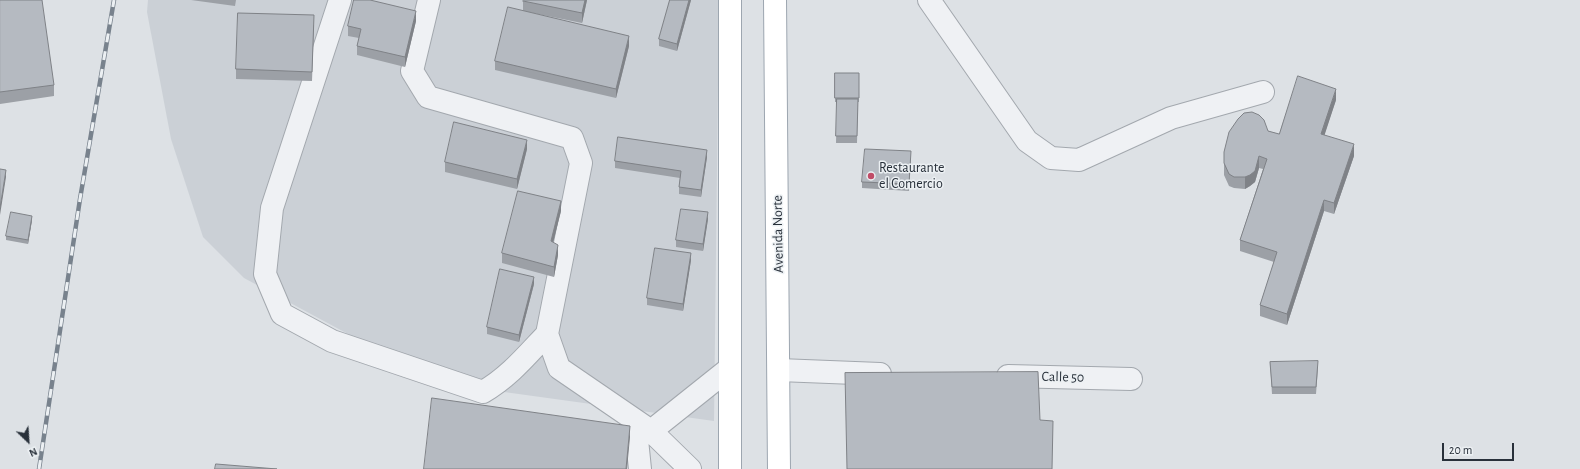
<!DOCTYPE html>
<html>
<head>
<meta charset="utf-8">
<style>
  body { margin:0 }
  #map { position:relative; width:1580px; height:469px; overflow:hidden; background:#dde1e5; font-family:"Alegreya Sans",sans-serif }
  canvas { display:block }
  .north { position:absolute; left:8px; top:421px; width:40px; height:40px; -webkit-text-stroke:3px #ecf0f3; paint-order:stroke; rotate:155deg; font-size:11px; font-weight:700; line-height:16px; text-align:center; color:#28303a }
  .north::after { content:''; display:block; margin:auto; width:14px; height:18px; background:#28303a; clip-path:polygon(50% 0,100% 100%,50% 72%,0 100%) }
  .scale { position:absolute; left:1442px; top:443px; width:72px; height:18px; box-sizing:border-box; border:2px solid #28303a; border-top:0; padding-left:5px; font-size:12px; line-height:14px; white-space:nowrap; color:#28303a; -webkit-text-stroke:3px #ecf0f3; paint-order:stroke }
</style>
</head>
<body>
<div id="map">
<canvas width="1580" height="469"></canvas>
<div class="north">N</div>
<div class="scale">20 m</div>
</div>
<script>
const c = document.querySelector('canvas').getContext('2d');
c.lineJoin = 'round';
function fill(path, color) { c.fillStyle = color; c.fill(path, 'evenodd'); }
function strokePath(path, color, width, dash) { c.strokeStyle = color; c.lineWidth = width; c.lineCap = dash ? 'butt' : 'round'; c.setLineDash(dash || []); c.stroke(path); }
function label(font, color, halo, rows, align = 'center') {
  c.font = font + ' "Alegreya Sans",sans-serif'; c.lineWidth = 3; c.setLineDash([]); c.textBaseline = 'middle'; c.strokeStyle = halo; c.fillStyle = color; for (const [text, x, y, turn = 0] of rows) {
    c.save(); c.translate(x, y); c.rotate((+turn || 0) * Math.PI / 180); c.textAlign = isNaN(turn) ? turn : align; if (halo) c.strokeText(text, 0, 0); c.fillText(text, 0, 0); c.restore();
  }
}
fill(new Path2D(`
  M 148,0 L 719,0 L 714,421 L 439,383 L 244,278 L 203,237 L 171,139 L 147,12 Z`), '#cbd0d6');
const minor = new Path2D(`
  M 340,0 L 272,208 L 265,274 L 282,314 L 332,341 L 483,392 C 509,377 526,356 547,334
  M 429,0 L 412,71 L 428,97 L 572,138 L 581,163 L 547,334 L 559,368 L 651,431 L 690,469
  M 929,0 L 1027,141 L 1051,158 L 1079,160 L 1171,118 L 1263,92
  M 779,370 L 880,374
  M 1008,376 L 1131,379
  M 635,420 L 640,469
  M 651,431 L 730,368`);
const major = new Path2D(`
  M 730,0 L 730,469
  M 775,0 L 779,469`);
strokePath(minor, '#a3a8ae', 24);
strokePath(major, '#9da6b0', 24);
strokePath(minor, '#eff1f4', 22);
strokePath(major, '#fff', 22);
const rail = new Path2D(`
  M 39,469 L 80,199 L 114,0`);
strokePath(rail, '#78828d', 4.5);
strokePath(rail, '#ecf0f3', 3, [9]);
fill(new Path2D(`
  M 0,0 L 54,85 L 54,96 L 0,104 Z
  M 191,0 L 236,0 L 235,6 Z
  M 587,0 L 582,23 L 523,11 L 523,1 Z
  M 670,0 L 691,0 L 677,51 L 659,46 L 659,39 Z
  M 416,21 L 405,67 L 357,55 L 357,46 L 359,38 L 348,36 L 348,26 Z
  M 314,25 L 312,81 L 236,79 L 236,69 Z
  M 629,46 L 616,98 L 495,70 L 495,61 Z
  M 835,73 L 859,73 L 859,102 L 858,102 L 857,143 L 836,143 L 837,102 L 835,102 Z
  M 1336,100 L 1324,135 L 1354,156 L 1334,214 L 1324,211 L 1287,325 L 1260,316 L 1260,305 L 1274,262 L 1240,251 L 1240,240 L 1263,169 L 1259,168 L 1255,182 L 1250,186 L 1245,189 L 1234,188 L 1229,186 L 1224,175 L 1224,152 L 1268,131 L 1279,134 Z
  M 527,149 L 517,189 L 445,172 L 445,162 Z
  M 707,157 L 701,197 L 679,194 L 679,187 L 680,178 L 615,168 L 615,161 Z
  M 911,158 L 909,191 L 862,188 L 862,182 Z
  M 561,211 L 553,242 L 558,255 L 554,277 L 502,263 L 502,253 Z
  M 708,219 L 703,251 L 676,247 L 676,240 Z
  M 32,220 L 28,244 L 6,240 L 6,236 Z
  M 691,260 L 683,311 L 647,305 L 647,298 Z
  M 534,284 L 519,342 L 487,334 L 487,327 Z
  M 1270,362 L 1318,368 L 1316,394 L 1272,394 Z`), '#9ca0a6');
fill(new Path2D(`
  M 585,0 L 587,0 L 582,23 L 582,13 Z
  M 689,0 L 691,0 L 677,51 L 677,44 Z
  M 416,11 L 416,21 L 405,67 L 405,57 Z
  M 629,36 L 629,46 L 616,98 L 616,89 Z
  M 1336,89 L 1336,100 L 1321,146 L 1321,134 Z
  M 527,140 L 527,149 L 517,189 L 517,179 Z
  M 1354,144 L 1354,156 L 1334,214 L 1334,203 Z
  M 707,150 L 707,157 L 701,197 L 701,190 Z
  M 1259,156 L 1259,168 L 1255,182 L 1250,186 L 1245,189 L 1245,177 Z
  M 6,170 L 6,177 L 0,215 L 0,208 Z
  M 1324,200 L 1324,211 L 1287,325 L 1287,314 Z
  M 561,201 L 561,211 L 551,251 L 551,241 Z
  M 708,212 L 708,219 L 703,251 L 703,244 Z
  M 32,216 L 32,220 L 28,244 L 28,240 Z
  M 558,245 L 558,255 L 554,277 L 554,267 Z
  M 691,253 L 691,260 L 683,311 L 683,304 Z
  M 534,277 L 534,284 L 519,342 L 519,335 Z
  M 630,426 L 630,437 L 627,469 L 626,469 Z`), '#7f8287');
const building = new Path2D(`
  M 0,0 L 42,0 L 54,85 L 0,92 Z
  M 354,0 L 370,0 L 416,11 L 405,57 L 357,46 L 361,29 L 348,26 Z
  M 524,0 L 585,0 L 582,13 L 523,1 Z
  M 670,0 L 689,0 L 677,44 L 659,39 Z
  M 508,7 L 629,36 L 616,89 L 495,61 Z
  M 238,13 L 314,15 L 312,72 L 236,69 Z
  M 835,73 L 859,73 L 859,98 L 835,98 Z
  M 1298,76 L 1336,89 L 1321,134 L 1354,144 L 1334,203 L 1324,200 L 1287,314 L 1260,305 L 1277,252 L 1240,240 L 1267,159 L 1259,156 L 1255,171 L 1250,175 L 1245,177 L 1234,177 L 1229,174 L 1224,163 L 1224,152 L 1229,132 L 1238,119 L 1244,113 L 1252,112 L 1259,115 L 1264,120 L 1268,131 L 1279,134 Z
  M 837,99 L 858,99 L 857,136 L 836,136 Z
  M 454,122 L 527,140 L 517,179 L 445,162 Z
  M 618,137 L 707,150 L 701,190 L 679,187 L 681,171 L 615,161 Z
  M 865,149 L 911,151 L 909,184 L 862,182 Z
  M 0,169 L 6,170 L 0,208 Z
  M 518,191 L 561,201 L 551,241 L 558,245 L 554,267 L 502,253 Z
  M 681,209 L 708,212 L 703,244 L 676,240 Z
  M 11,212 L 32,216 L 28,240 L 6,236 Z
  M 655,248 L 691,253 L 683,304 L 647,298 Z
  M 500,269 L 534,277 L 519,335 L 487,327 Z
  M 1318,361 L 1316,387 L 1272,387 L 1270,362 Z
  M 1038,372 L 1040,420 L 1053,421 L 1052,469 L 847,469 L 845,373 Z
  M 432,398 L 630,426 L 626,469 L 424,469 Z
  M 216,464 L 277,469 L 215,469 Z`);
fill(building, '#b5bac1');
strokePath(building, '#7f8287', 1);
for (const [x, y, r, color] of [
  [871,176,4,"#c04c67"]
]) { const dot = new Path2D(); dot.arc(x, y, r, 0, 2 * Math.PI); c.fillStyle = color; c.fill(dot); strokePath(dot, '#ecf0f3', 1.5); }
label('14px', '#28303a', '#ecf0f3', [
  ["Restaurante",879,168],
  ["el Comercio",879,184]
], 'left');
label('14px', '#28303a', '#ecf0f3', [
  ["Avenida Norte",778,234,-91],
  ["Calle 50",1063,377,1]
]);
</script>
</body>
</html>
